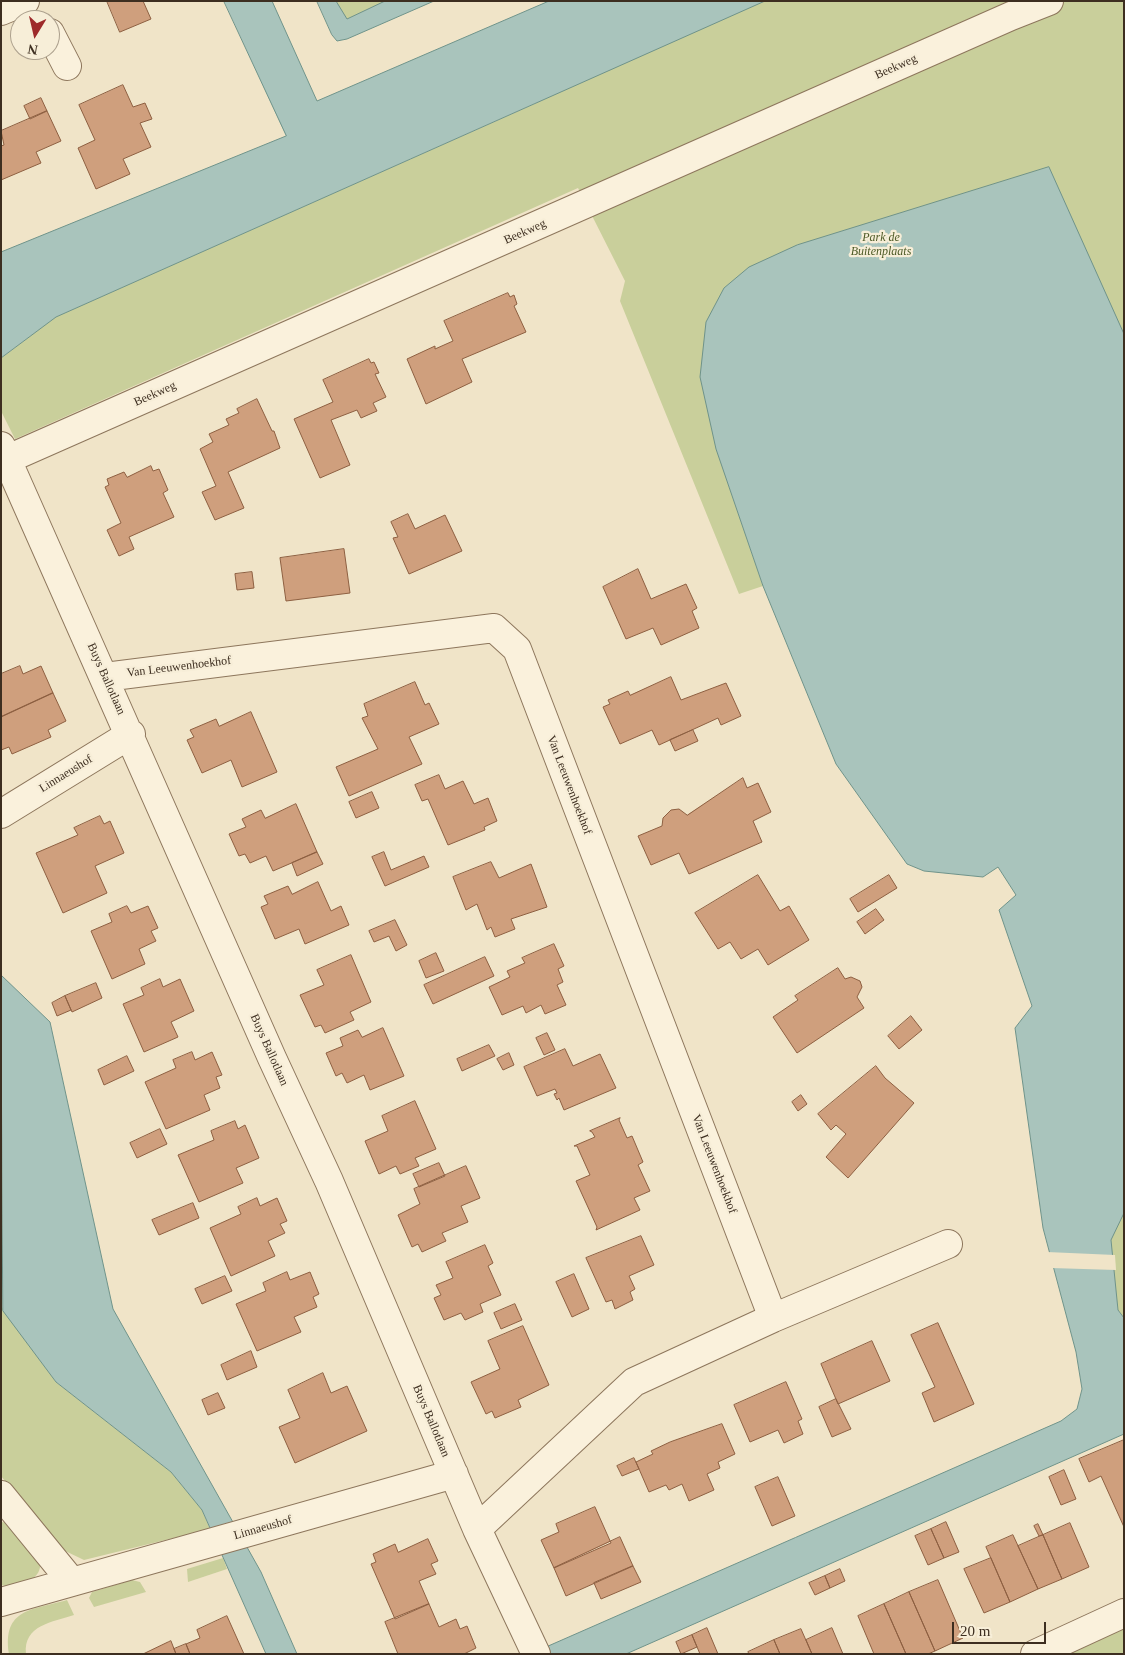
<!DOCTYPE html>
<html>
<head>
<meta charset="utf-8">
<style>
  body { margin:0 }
  #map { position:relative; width:1125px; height:1655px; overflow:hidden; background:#f0e4c8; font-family:Georgia,serif }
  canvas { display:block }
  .frame { position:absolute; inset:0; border:2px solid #3d2e20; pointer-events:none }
  .north { position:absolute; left:10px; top:10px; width:50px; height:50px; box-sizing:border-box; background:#f7eed8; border:1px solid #ada18e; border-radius:50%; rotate:189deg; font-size:14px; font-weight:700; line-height:20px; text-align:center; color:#3d2e20 }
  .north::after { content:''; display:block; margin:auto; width:18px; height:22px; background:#9e2a2b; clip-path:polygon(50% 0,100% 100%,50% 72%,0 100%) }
  .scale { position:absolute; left:952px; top:1622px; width:94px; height:22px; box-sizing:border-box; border:2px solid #3d2e20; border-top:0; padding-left:6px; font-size:15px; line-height:18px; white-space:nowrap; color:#3d2e20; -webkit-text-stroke:4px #f7eed8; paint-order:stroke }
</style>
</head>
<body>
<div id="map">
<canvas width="1125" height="1655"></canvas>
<div class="frame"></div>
<div class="north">N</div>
<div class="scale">20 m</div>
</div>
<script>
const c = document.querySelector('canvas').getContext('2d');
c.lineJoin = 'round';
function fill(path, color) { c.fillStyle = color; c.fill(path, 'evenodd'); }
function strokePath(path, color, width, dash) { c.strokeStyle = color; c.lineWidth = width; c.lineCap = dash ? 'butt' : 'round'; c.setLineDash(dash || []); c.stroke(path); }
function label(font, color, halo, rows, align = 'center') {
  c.font = font + ' Georgia,serif'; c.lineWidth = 4.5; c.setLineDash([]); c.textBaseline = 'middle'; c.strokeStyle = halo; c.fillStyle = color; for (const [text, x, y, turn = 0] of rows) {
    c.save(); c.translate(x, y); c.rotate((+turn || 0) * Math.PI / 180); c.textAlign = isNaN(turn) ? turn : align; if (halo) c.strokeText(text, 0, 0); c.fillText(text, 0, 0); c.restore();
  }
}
fill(new Path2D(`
  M 329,1 L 404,1 L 341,29 Z
  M 664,1 L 1124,1 L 1124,1318 L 1118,1310 L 1025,882 L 728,482 L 763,586 L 739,594 L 620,301 L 625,281 L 578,188 L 15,439 L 1,411 L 1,358 L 55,317 L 534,104 Z
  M 1,1306 L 56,1382 L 171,1472 L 202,1510 L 210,1529 L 84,1560 L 59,1548 L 1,1476 Z
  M 1,1522 L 9,1523 L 40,1562 C 43,1581 15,1589 1,1585 Z
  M 223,1558 L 227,1569 L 188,1582 L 187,1569 Z
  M 132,1580 L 140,1582 L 146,1592 L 94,1607 L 89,1598 L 92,1592 Z
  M 67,1600 L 74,1615 C 53,1622 23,1625 26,1654 L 9,1654 C 2,1608 33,1610 67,1600 Z
  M 1124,1627 L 1124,1654 L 1064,1654 Z`), '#c9cf9b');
const water = new Path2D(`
  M 224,1 L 272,1 L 317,101 L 549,1 L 765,1 L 56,317 L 1,358 L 1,252 L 286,136 Z
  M 317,1 L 336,1 L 347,19 L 385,1 L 434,1 L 347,39 L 337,41 L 332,35 Z
  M 1049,167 L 1124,334 L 1124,1213 L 1111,1240 L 1118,1310 L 1124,1318 L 1124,1434 L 626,1654 L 530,1654 L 1061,1421 L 1077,1409 L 1082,1389 L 1076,1352 L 1043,1228 L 1015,1028 L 1032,1006 L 999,910 L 1016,895 L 998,867 L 983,877 L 924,871 L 907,864 L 836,764 L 763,586 L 716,449 L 700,377 L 706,322 L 724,288 L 749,267 L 797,245 Z
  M 1,975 L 50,1022 L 113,1309 L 261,1572 L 297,1654 L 266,1654 L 202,1510 L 171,1472 L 56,1382 L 3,1311 Z`);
fill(water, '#a9c4bc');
strokePath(water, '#6f938a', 1);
fill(new Path2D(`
  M 1047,1252 L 1115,1255 L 1116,1270 L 1051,1268 Z`), '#f0e4c8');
const building = new Path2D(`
  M 107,1 L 143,1 L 151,19 L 120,32 Z
  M 123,85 L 133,107 L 145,103 L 152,119 L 140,123 L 151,147 L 123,159 L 130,174 L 96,189 L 78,148 L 95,140 L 79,105 Z
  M 41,98 L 47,111 L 30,119 L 24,106 Z
  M 47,111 L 61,141 L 36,152 L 41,163 L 1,180 L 1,146 L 4,145 L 1,131 Z
  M 508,293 L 510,297 L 514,295 L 517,304 L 514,306 L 526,332 L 462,359 L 472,382 L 426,404 L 407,359 L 435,346 L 435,349 L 453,341 L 444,321 Z
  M 369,359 L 371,363 L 374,362 L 379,373 L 375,374 L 386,397 L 373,403 L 377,411 L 361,418 L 357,410 L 331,420 L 350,465 L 320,478 L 294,419 L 333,402 L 323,380 Z
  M 257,399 L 272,431 L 274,431 L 280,448 L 228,472 L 244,508 L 215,520 L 202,492 L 216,486 L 200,449 L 213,442 L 209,434 L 229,425 L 226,419 L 239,413 L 237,409 Z
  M 151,466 L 153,471 L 159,469 L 168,490 L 163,493 L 174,517 L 129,537 L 134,549 L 119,556 L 107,530 L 121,523 L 105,487 L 109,485 L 107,479 L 124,472 L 127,477 Z
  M 408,514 L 415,529 L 445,515 L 462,551 L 409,574 L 393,538 L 398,537 L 391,522 Z
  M 344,549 L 350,593 L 286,601 L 280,558 Z
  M 638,569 L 651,599 L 686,584 L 697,608 L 692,611 L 699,628 L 661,645 L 653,628 L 626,639 L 603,587 Z
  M 252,572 L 254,588 L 237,590 L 235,574 Z
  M 20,666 L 23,674 L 41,666 L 53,693 L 1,717 L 1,674 Z
  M 671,677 L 681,700 L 726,683 L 741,716 L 721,725 L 718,718 L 659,745 L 652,730 L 620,744 L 603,707 L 610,704 L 608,700 L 628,691 L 630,695 Z
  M 415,682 L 425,705 L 429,703 L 439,724 L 409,737 L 422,764 L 349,796 L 336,767 L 378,749 L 362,718 L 368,716 L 364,704 Z
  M 53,693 L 66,721 L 48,730 L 51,737 L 12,754 L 9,747 L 1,750 L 1,717 Z
  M 251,712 L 277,772 L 242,787 L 231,760 L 202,773 L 187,740 L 194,737 L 190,730 L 216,719 L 219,726 Z
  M 693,730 L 698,741 L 675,751 L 670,740 Z
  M 439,775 L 445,789 L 463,781 L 474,804 L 488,798 L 497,821 L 484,827 L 485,830 L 448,845 L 428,799 L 422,801 L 415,785 Z
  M 743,778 L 747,788 L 758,783 L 771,812 L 753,821 L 762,842 L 689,874 L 679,853 L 651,865 L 638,836 L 662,826 L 663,818 L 671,810 L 679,809 L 687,815 Z
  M 372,792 L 379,808 L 356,818 L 349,802 Z
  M 296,804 L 317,852 L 273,871 L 266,856 L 250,863 L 245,854 L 239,856 L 229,834 L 246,827 L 242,819 L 261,810 L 265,818 Z
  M 100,816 L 104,824 L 110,821 L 124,853 L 95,866 L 107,893 L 63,913 L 36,853 L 78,835 L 74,828 Z
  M 317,852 L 323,864 L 297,876 L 292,863 Z
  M 384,852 L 391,870 L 424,856 L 429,867 L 385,886 L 372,857 Z
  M 491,862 L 499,878 L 531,864 L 547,907 L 511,919 L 515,929 L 495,937 L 491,927 L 487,930 L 477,904 L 466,910 L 453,877 Z
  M 758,875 L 780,911 L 789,906 L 809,940 L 768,965 L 758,949 L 741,959 L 730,942 L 718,949 L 695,913 Z
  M 889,875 L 897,888 L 858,912 L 850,899 Z
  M 318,882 L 331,911 L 341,906 L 349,925 L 305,944 L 299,929 L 275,939 L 261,907 L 268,904 L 264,896 L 288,886 L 292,894 Z
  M 127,906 L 131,913 L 148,906 L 158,928 L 151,931 L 156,941 L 139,949 L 145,964 L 112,979 L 91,931 L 112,922 L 109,914 Z
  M 876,909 L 884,920 L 865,934 L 857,922 Z
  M 395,920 L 407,945 L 396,951 L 389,936 L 374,942 L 369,931 Z
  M 554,944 L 564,966 L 558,969 L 563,982 L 557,985 L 566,1005 L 545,1014 L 541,1005 L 526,1013 L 523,1006 L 502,1015 L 489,987 L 510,977 L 507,971 L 525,963 L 522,958 Z
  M 436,953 L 444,971 L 426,978 L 419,961 Z
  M 351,955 L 371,1002 L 350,1012 L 354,1020 L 325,1033 L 321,1025 L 315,1027 L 300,995 L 324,985 L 317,970 Z
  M 485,957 L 494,976 L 433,1004 L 424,985 Z
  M 838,968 L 845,979 L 851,977 L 860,981 L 862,987 L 857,997 L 864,1008 L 797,1053 L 773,1017 L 798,1000 L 795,996 Z
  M 160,979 L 163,987 L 180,979 L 194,1011 L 171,1022 L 178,1037 L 144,1052 L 123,1004 L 144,995 L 141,988 Z
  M 96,983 L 102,998 L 72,1012 L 65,996 Z
  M 65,996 L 71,1010 L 57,1016 L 52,1003 Z
  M 911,1016 L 922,1030 L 899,1049 L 888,1036 Z
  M 383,1028 L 404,1076 L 370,1090 L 364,1075 L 347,1083 L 342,1073 L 336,1076 L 326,1053 L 343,1046 L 340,1038 L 358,1030 L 362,1037 Z
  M 547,1033 L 555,1050 L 544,1055 L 536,1038 Z
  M 489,1045 L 495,1056 L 462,1071 L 457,1059 Z
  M 565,1049 L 573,1066 L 600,1054 L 616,1088 L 564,1110 L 559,1098 L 557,1100 L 554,1094 L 557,1093 L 555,1089 L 537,1096 L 524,1067 Z
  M 192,1052 L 195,1060 L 212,1052 L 222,1075 L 216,1077 L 220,1088 L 204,1095 L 210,1110 L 166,1129 L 145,1082 L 176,1068 L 173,1060 Z
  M 509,1053 L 514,1065 L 503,1070 L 497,1059 Z
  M 127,1056 L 134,1071 L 104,1085 L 98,1070 Z
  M 876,1066 L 885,1078 L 914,1103 L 848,1178 L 826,1157 L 846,1134 L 836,1125 L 831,1130 L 818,1114 Z
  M 801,1095 L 807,1104 L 798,1111 L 792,1102 Z
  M 415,1101 L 436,1149 L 415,1158 L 419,1166 L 400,1174 L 396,1166 L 379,1174 L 365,1141 L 388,1131 L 382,1116 Z
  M 620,1118 L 619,1120 L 627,1138 L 632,1136 L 643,1162 L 638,1165 L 650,1191 L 634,1198 L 640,1210 L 596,1230 L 597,1227 L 576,1181 L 590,1175 L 577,1146 L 574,1146 L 595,1137 L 592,1132 L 590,1131 Z
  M 235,1121 L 238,1129 L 245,1125 L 259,1158 L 236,1168 L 243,1183 L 199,1202 L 178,1155 L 214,1140 L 211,1131 Z
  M 160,1129 L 167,1144 L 137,1158 L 130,1143 Z
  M 439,1163 L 445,1176 L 419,1187 L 413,1174 Z
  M 466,1166 L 480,1198 L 461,1206 L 468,1222 L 442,1233 L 446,1241 L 422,1252 L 418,1244 L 412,1247 L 398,1215 L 420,1204 L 414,1189 Z
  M 257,1198 L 260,1206 L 277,1198 L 287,1221 L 280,1224 L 285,1233 L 268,1241 L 275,1256 L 231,1276 L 210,1228 L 241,1214 L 238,1207 Z
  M 193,1203 L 199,1218 L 159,1235 L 152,1220 Z
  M 641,1236 L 654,1265 L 629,1276 L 635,1289 L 630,1292 L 633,1300 L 615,1309 L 612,1300 L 606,1302 L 586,1258 Z
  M 485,1245 L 493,1263 L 488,1266 L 501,1295 L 480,1304 L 483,1312 L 465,1320 L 461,1313 L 444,1320 L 434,1298 L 441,1295 L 436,1285 L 453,1278 L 446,1262 Z
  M 287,1272 L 290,1280 L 310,1272 L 319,1294 L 313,1297 L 317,1307 L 294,1317 L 301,1332 L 257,1351 L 236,1304 L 266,1291 L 263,1283 Z
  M 574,1274 L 589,1309 L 572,1317 L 556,1282 Z
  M 225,1276 L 232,1291 L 202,1304 L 195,1289 Z
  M 515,1304 L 522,1320 L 501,1329 L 494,1313 Z
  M 938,1323 L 974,1404 L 934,1422 L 922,1393 L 935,1387 L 911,1335 Z
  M 523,1326 L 549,1385 L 518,1400 L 521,1407 L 495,1418 L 492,1411 L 486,1414 L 471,1382 L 500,1369 L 488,1341 Z
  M 872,1341 L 890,1381 L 838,1404 L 821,1364 Z
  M 251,1351 L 257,1367 L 227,1380 L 221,1365 Z
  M 323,1373 L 331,1393 L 347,1386 L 367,1431 L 295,1463 L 279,1427 L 300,1418 L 288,1390 Z
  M 786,1382 L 802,1419 L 798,1421 L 803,1434 L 784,1443 L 778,1430 L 750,1442 L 734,1405 Z
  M 218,1393 L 225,1408 L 208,1415 L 202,1400 Z
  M 836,1399 L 851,1429 L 832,1437 L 819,1407 Z
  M 722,1424 L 735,1454 L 718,1462 L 720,1468 L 707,1474 L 714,1490 L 689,1501 L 682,1484 L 669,1490 L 666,1485 L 649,1492 L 636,1462 L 653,1454 L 651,1451 L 670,1442 Z
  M 1124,1440 L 1124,1527 L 1101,1476 L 1089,1482 L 1079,1459 Z
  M 634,1458 L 639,1469 L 622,1476 L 617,1466 Z
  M 1064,1470 L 1076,1499 L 1061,1505 L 1049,1477 Z
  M 778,1477 L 795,1516 L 772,1526 L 755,1487 Z
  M 595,1507 L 611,1543 L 554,1568 L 541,1540 L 559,1532 L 556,1524 Z
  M 946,1522 L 959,1552 L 944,1558 L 931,1529 Z
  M 1070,1523 L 1089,1567 L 1062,1579 L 1043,1535 Z
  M 1038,1524 L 1043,1535 L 1039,1536 L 1034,1526 Z
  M 931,1529 L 944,1558 L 928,1565 L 915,1536 Z
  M 1013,1535 L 1038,1589 L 1010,1602 L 986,1547 Z
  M 1043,1535 L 1062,1579 L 1038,1589 L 1018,1546 Z
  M 620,1537 L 633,1566 L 566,1596 L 554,1568 Z
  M 428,1539 L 438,1561 L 431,1564 L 436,1574 L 419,1581 L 429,1604 L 395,1619 L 371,1564 L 376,1562 L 373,1554 L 395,1544 L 398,1552 Z
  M 991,1558 L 1010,1602 L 984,1613 L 964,1569 Z
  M 633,1566 L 641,1582 L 601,1599 L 594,1583 Z
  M 840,1569 L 845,1581 L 830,1588 L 825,1576 Z
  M 825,1576 L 830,1588 L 815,1595 L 809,1583 Z
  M 938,1580 L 963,1638 L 935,1651 L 909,1592 Z
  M 909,1592 L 935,1651 L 928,1654 L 906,1654 L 884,1604 Z
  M 429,1604 L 439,1627 L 456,1619 L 460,1629 L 467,1626 L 476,1648 L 464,1654 L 398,1654 L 385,1622 Z
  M 884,1604 L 906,1654 L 874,1654 L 858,1616 Z
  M 227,1616 L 244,1654 L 190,1654 L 186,1644 L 200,1638 L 197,1630 Z
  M 707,1628 L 718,1654 L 700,1654 L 692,1635 Z
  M 832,1628 L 843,1654 L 812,1654 L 806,1640 Z
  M 801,1629 L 812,1654 L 780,1654 L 774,1640 Z
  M 692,1635 L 697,1647 L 681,1654 L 676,1642 Z
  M 774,1640 L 780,1654 L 749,1654 L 748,1652 Z
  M 171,1641 L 176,1654 L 143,1654 L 168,1642 Z
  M 186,1644 L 190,1654 L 176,1654 L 174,1649 Z`);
fill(building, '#cf9f7d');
strokePath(building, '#8d5f41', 1);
const minor = new Path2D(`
  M 1,11 L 25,1
  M 50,33 L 67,66
  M 1,446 L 272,1058 L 329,1181 L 477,1529 L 536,1654
  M 1,462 L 1011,16 L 1049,1
  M 105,677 L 494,628 L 517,649 L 773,1318
  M 1,814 L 131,734
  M 1,1495 L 72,1582
  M 477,1529 L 634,1382 L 773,1318 L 948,1244
  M 1,1602 L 454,1474
  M 1035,1654 L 1124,1613`);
strokePath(minor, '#8d765c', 30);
strokePath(minor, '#faf1dc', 28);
label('12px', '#3d2e20', '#f7eed8', [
  ["Beekweg",896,67,-24],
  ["Beekweg",525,232,-24],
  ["Beekweg",155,394,-24],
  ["Van Leeuwenhoekhof",179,667,-7],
  ["Buys Ballotlaan",106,679,66],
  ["Linnaeushof",66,774,-32],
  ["Van Leeuwenhoekhof",569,785,69],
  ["Buys Ballotlaan",269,1050,66],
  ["Van Leeuwenhoekhof",714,1164,69],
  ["Buys Ballotlaan",431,1421,67],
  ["Linnaeushof",263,1528,-16]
]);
label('italic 12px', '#4d5a26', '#f7eed8', [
  ["Park de",881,238],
  ["Buitenplaats",881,252]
]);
</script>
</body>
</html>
